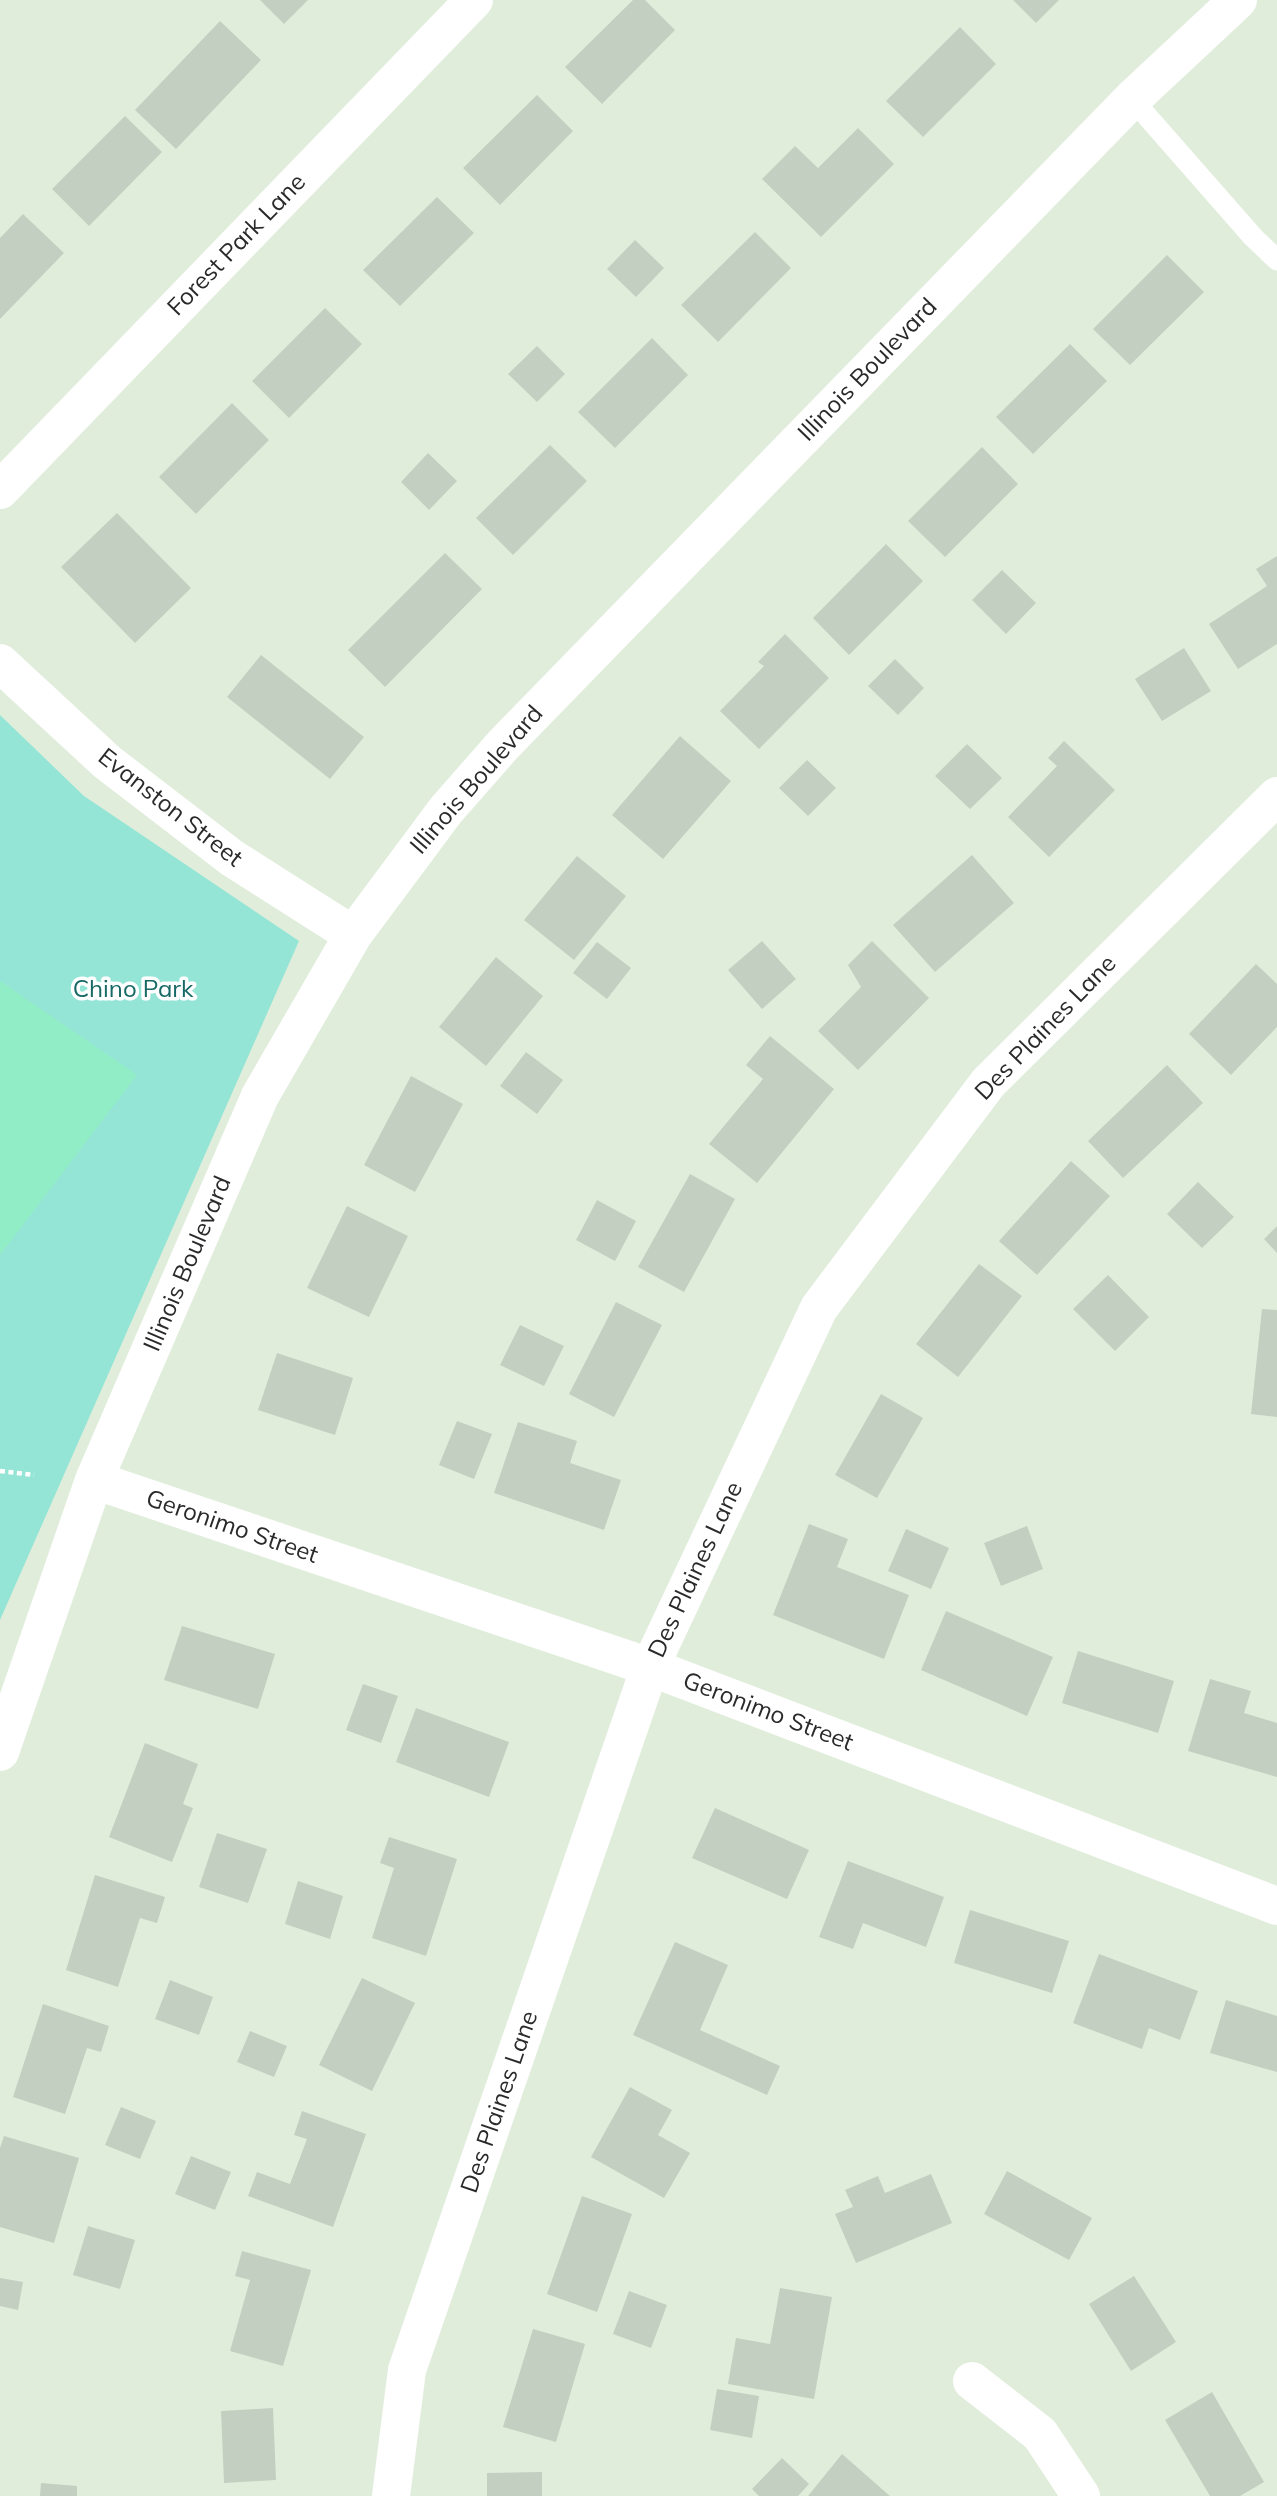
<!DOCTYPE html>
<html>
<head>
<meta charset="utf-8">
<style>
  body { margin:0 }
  canvas { display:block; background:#e0eddb }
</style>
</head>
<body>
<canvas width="1277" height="2496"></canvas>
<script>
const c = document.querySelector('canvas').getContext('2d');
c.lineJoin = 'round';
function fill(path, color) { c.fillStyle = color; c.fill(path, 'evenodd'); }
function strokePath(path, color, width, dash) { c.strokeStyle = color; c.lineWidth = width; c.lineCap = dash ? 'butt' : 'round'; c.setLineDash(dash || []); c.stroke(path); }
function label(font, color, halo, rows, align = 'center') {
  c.font = font + ' Mulish,sans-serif'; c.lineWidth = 7; c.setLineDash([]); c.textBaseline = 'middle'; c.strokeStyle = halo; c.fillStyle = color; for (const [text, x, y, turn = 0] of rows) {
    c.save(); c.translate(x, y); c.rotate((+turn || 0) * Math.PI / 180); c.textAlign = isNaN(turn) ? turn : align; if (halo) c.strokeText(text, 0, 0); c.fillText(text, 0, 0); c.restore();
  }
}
fill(new Path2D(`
  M 0,715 L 84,796 L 299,941 L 0,1620 Z`), '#95e5d6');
fill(new Path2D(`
  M 0,981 L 137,1075 L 0,1255 Z`), '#91edc6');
fill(new Path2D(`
  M 260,0 L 308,0 L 284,24 Z
  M 633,0 L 645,0 L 675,30 L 602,104 L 565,67 Z
  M 1013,0 L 1059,0 L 1036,23 Z
  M 220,21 L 261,60 L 176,149 L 135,110 Z
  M 960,27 L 996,64 L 923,137 L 886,101 Z
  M 537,95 L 573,131 L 500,205 L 463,168 Z
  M 125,116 L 162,152 L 89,226 L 52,189 Z
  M 858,128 L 894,164 L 821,237 L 762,179 L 795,146 L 818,168 Z
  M 437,197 L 474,233 L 400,306 L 363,270 Z
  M 23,214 L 64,253 L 0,319 L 0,238 Z
  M 755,232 L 791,268 L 718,342 L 681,305 Z
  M 635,240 L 664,268 L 636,297 L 607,269 Z
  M 1167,255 L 1204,292 L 1130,365 L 1093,329 Z
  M 325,308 L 362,344 L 289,418 L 252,381 Z
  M 652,338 L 688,375 L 615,448 L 578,412 Z
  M 1070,344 L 1107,381 L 1033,454 L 996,417 Z
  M 537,346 L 565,374 L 537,402 L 508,374 Z
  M 232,403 L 269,440 L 196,514 L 159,477 Z
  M 550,445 L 587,481 L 513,555 L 476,518 Z
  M 982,447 L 1018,484 L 945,557 L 908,521 Z
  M 428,453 L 457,481 L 429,510 L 401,482 Z
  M 117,513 L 191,588 L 135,643 L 61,567 Z
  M 886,544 L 923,581 L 849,655 L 813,618 Z
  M 445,553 L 482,589 L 385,687 L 348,650 Z
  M 1277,556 L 1277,644 L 1238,669 L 1209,624 L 1267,586 L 1256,569 Z
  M 1002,570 L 1036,603 L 1006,634 L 972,600 Z
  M 785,634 L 829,678 L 759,749 L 720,711 L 764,666 L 758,662 Z
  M 1184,648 L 1211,691 L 1162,721 L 1135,679 Z
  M 261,655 L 364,737 L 330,779 L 227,697 Z
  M 895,659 L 924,688 L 898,715 L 868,686 Z
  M 680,736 L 731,781 L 663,859 L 612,815 Z
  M 1064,741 L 1115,790 L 1049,857 L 1008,817 L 1057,766 L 1048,758 Z
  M 967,744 L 1002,778 L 970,809 L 935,776 Z
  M 807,760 L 836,788 L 808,816 L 779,788 Z
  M 972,855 L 1014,903 L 935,972 L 893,925 Z
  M 577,856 L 626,896 L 574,960 L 524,920 Z
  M 762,941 L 796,979 L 762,1009 L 728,970 Z
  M 872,941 L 929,998 L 858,1070 L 818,1031 L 861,987 L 848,965 Z
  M 597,942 L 631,968 L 607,999 L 573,973 Z
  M 496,957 L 543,996 L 486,1066 L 439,1027 Z
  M 1256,964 L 1277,984 L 1277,1027 L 1231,1075 L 1189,1034 Z
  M 770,1036 L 834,1089 L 757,1183 L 709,1144 L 763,1079 L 746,1065 Z
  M 526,1052 L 563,1080 L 537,1114 L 500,1086 Z
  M 1167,1065 L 1203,1103 L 1123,1178 L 1088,1141 Z
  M 411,1076 L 463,1104 L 415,1192 L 364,1165 Z
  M 1071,1161 L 1110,1196 L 1037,1275 L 999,1241 Z
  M 690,1174 L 735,1199 L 684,1292 L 638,1267 Z
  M 1198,1182 L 1234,1217 L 1202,1248 L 1167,1214 Z
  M 597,1200 L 636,1221 L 615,1261 L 576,1240 Z
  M 347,1206 L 408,1236 L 369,1317 L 307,1288 Z
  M 1277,1226 L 1277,1253 L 1264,1239 Z
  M 979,1264 L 1022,1296 L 958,1377 L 916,1344 Z
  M 1108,1275 L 1149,1317 L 1115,1351 L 1073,1309 Z
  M 616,1302 L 662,1325 L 614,1417 L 569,1394 Z
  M 1262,1309 L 1277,1310 L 1277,1417 L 1251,1414 Z
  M 520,1325 L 564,1346 L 544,1386 L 500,1365 Z
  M 277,1353 L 353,1378 L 335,1435 L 258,1410 Z
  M 881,1394 L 923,1418 L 877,1498 L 835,1475 Z
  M 457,1421 L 492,1434 L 474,1479 L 439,1465 Z
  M 518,1422 L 577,1441 L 570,1463 L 621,1480 L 604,1530 L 494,1493 Z
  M 809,1524 L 848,1539 L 837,1567 L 909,1595 L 884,1659 L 773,1615 Z
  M 1027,1526 L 1043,1569 L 1001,1586 L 984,1543 Z
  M 906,1529 L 949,1548 L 931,1589 L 888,1571 Z
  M 946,1611 L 1053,1657 L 1027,1716 L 921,1670 Z
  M 182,1626 L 275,1654 L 258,1709 L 164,1680 Z
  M 1078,1651 L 1174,1681 L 1158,1733 L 1062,1703 Z
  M 1210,1679 L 1251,1691 L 1244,1713 L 1277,1723 L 1277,1777 L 1188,1751 Z
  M 363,1684 L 398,1696 L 381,1743 L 346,1730 Z
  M 416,1708 L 509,1742 L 489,1797 L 396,1762 Z
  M 145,1743 L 198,1764 L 183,1804 L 193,1808 L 172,1862 L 109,1837 Z
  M 715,1808 L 809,1850 L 787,1899 L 692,1858 Z
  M 217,1833 L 267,1849 L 248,1903 L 199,1887 Z
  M 389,1837 L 457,1859 L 426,1956 L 372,1938 L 394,1868 L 380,1863 Z
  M 848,1861 L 944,1897 L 926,1947 L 863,1923 L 853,1949 L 819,1937 Z
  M 95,1875 L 165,1897 L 157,1923 L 140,1918 L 118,1987 L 66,1970 Z
  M 298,1881 L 343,1896 L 330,1939 L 285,1924 Z
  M 970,1910 L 1069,1941 L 1052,1993 L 954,1963 Z
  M 675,1942 L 728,1965 L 700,2030 L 780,2066 L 767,2095 L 633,2035 Z
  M 1099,1954 L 1198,1991 L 1180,2040 L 1149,2028 L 1142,2049 L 1073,2023 Z
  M 362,1978 L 415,2003 L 372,2091 L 319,2065 Z
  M 170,1980 L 213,1997 L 199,2035 L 155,2019 Z
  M 1226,2000 L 1277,2016 L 1277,2072 L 1210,2053 Z
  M 43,2004 L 109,2026 L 101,2052 L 87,2048 L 65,2114 L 13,2097 Z
  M 250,2031 L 287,2046 L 274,2077 L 237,2062 Z
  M 630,2087 L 672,2110 L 658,2135 L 690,2153 L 664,2198 L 591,2157 Z
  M 121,2107 L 156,2121 L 140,2159 L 105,2145 Z
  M 302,2111 L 366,2134 L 333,2227 L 248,2196 L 257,2172 L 290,2184 L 307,2139 L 294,2135 Z
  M 4,2136 L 79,2158 L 54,2243 L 0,2227 L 0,2148 Z
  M 191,2156 L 231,2172 L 215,2210 L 175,2194 Z
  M 1007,2171 L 1092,2218 L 1069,2260 L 984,2214 Z
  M 931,2174 L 952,2223 L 856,2263 L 835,2214 L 853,2207 L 845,2190 L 878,2176 L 885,2193 Z
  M 582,2196 L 632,2214 L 597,2312 L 547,2294 Z
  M 88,2226 L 135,2240 L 120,2289 L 73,2275 Z
  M 242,2251 L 311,2270 L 283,2366 L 230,2351 L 250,2280 L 235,2276 Z
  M 1134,2276 L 1176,2342 L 1131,2371 L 1089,2304 Z
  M 0,2278 L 23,2282 L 18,2310 L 0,2306 Z
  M 780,2288 L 832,2297 L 814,2399 L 728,2384 L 736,2338 L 770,2344 Z
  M 629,2291 L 667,2305 L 651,2348 L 613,2334 Z
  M 533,2329 L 585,2344 L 556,2442 L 503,2427 Z
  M 717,2389 L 759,2396 L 752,2438 L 710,2430 Z
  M 1212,2392 L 1264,2482 L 1240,2496 L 1210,2496 L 1165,2420 Z
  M 273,2408 L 276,2480 L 224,2483 L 221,2411 Z
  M 842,2454 L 890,2496 L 808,2496 Z
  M 782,2458 L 809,2484 L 798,2496 L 759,2496 L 752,2489 Z
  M 542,2472 L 542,2496 L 487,2496 L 487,2473 Z
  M 41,2483 L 77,2486 L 77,2496 L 40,2496 Z`), '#c3cfc1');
strokePath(new Path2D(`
  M 0,1471 L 34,1475`), '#fff', 4.5, [5, 3.5]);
strokePath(new Path2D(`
  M 1132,99 L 1253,237 L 1277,260`), '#fff', 21);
strokePath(new Path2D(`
  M 0,490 L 474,0
  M 0,663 L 107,762 L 232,858 L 353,935
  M 94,1480 L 650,1667 L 1277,1906
  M 0,1752 L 94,1480 L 260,1096 L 353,935 L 446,810 L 504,744 L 1132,99 L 1238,0
  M 972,2381 L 1040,2434 L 1081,2496
  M 391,2496 L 407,2370 L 650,1667 L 819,1308 L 988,1083 L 1277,796`), '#fff', 38);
label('24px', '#2a2a2a', '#fff', [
  ["Forest Park Lane",237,245,-46],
  ["Illinois Boulevard",868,370,-46],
  ["Illinois Boulevard",477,780,-49],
  ["Evanston Street",170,808,38],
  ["Des Plaines Lane",1046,1028,-46],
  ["Illinois Boulevard",188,1264,-67],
  ["Geronimo Street",232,1527,19],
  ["Des Plaines Lane",696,1570,-65],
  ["Geronimo Street",768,1712,21],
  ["Des Plaines Lane",500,2102,-71]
]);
label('24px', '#176965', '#fff', [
  ["Chino Park",133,990]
]);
</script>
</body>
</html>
